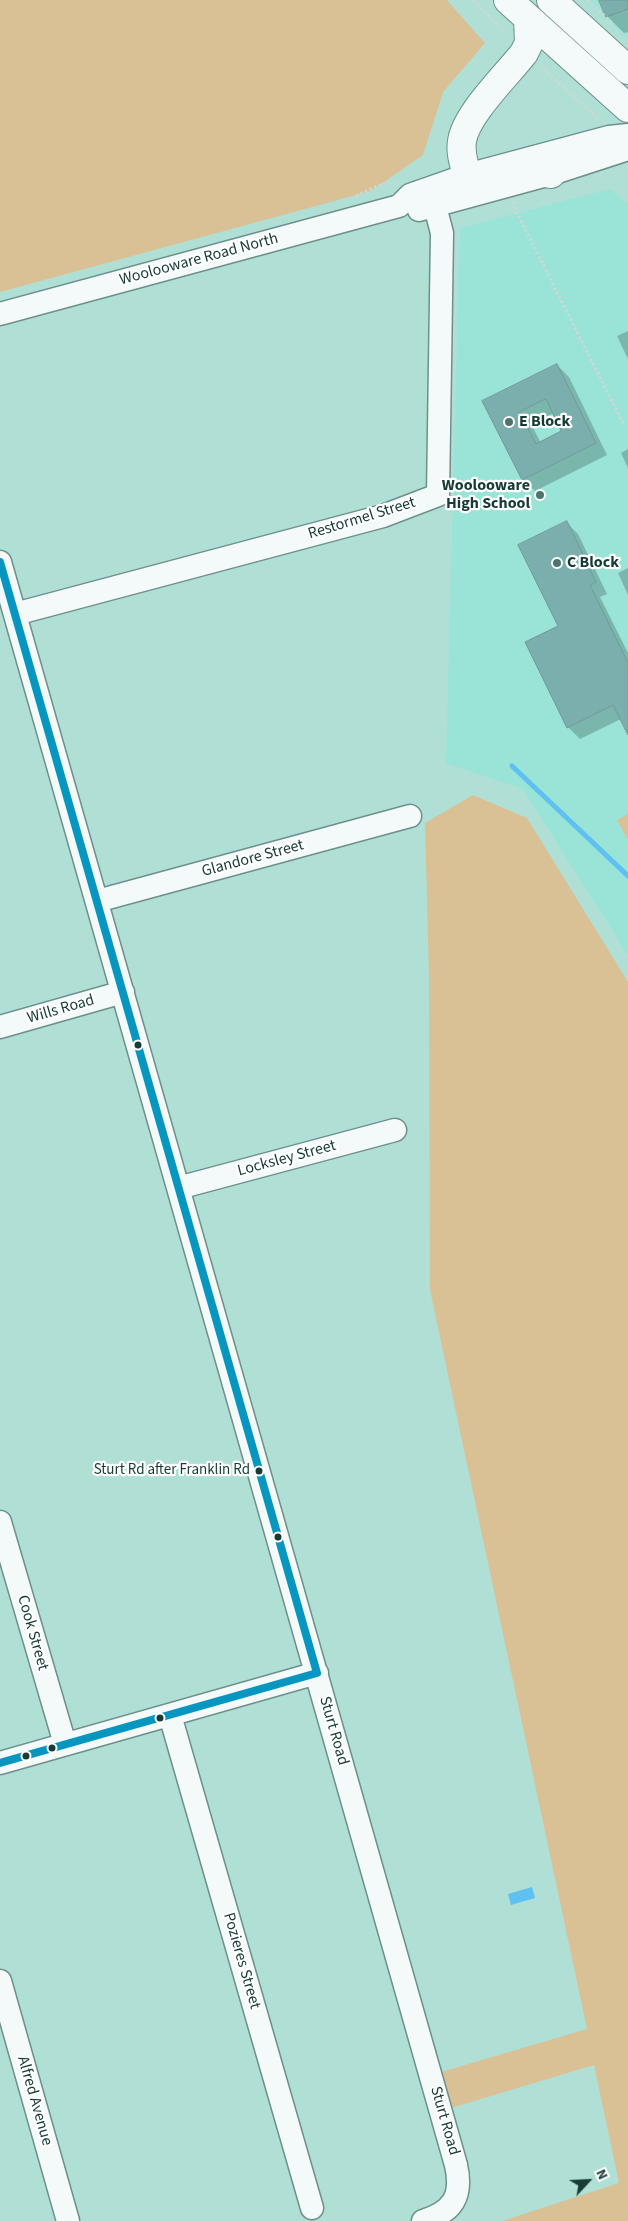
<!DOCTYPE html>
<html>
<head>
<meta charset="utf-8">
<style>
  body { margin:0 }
  #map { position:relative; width:628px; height:2221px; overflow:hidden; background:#b0dfd6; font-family:"Source Sans 3",sans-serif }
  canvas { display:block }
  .north { position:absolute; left:563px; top:2156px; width:50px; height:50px; -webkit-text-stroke:4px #fff; paint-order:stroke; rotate:65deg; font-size:14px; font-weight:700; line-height:20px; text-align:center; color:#173b35 }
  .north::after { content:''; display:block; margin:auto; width:18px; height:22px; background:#173b35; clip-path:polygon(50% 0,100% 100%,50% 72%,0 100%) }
</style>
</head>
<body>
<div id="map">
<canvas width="628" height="2221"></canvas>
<div class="north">N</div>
</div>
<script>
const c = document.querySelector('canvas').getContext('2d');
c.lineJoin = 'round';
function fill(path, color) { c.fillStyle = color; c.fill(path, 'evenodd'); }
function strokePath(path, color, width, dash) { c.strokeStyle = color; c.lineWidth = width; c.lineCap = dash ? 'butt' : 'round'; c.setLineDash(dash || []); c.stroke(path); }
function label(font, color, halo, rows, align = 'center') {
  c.font = font + ' "Source Sans 3",sans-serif'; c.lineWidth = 4.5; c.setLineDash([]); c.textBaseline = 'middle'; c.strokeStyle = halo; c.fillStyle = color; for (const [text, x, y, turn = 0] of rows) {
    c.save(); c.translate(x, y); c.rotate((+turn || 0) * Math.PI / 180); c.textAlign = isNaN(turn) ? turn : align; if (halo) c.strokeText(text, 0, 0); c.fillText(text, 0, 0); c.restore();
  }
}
fill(new Path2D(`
  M 588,0 L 628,0 L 628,40 L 606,17 Z
  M 610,189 L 628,206 L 628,955 L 523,789 L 446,763 L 460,228 Z`), '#99e4d7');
fill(new Path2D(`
  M 0,0 L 447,0 L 485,43 L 443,92 L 423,155 L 371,191 L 0,292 Z
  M 473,795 L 527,818 L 628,982 L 628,2221 L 502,2221 L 619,2183 L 594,2065 L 441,2111 L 431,2075 L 587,2029 L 430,1290 L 429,978 L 425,823 Z
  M 628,814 L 628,840 L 617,820 Z`), '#d9c195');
fill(new Path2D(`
  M 532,1887 L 535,1898 L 511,1905 L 508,1894 Z`), '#5fc1f2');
fill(new Path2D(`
  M 600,0 L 628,0 L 628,32 L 624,33 L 607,16 Z
  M 628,331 L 628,359 L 617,336 Z
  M 557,365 L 569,377 L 607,455 L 535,491 L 523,479 L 484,401 ZM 554,413 L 563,432 L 541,443 L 531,424 Z
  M 628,449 L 628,468 L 621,453 Z
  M 567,523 L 578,534 L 607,594 L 600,597 L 628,653 L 628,732 L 621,719 L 580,739 L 568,727 L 526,642 L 559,626 Z
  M 628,568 L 628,595 L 618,573 Z`), '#0003');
strokePath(new Path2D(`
  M 512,766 L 628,876`), '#5fc1f2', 5);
const building = new Path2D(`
  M 599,0 L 628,0 L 628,9 L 606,17 Z
  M 557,364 L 596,443 L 522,480 L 482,401 ZM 546,399 L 561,431 L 536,444 L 520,412 Z
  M 567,521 L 596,582 L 590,585 L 628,663 L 628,735 L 613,705 L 567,728 L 525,642 L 558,626 L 518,545 Z`);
fill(building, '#7bafad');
strokePath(building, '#729a97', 1);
const minor = new Path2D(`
  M 419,210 L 551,174 L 628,149
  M 0,314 L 399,206 L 410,195 L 467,175 L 609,137 L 628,135
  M 0,562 L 456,2165 C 463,2196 453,2212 423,2221
  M 15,614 L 383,516 L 438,495 L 442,233 L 437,214 L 418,192
  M 97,901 L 410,816
  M 0,1027 L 123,992
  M 178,1188 L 395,1130
  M 0,1522 L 65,1744
  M 170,1715 L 312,2208
  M 0,1763 L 317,1673
  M 0,1981 L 68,2221`);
const major = new Path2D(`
  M 508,0 L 628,108
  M 551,0 L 628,70
  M 528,19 L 529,43 L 524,53 C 507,75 466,114 462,141 C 460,153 464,164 467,175 L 490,178 L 530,170 L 551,174`);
strokePath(minor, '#6d908a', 25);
strokePath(major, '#6d908a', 30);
strokePath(new Path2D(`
  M 474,0 L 506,34
  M 588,0 L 612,23
  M 540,66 L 600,120
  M 356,196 L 377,186 L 397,181
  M 513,202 L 517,213 L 624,425`), '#cad9d6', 3, [2.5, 2.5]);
strokePath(minor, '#f3faf9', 22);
strokePath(major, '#f3faf9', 28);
strokePath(new Path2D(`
  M 0,562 L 317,1673
  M 0,1763 L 317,1673`), '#0696c0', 8);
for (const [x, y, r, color] of [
  [509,422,5,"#4d746d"],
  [540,495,5,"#4d746d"],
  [557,563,5,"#4d746d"],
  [138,1045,4.5,"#173b35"],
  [259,1471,4.5,"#173b35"],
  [278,1537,4.5,"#173b35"],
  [160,1718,4.5,"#173b35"],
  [52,1748,4.5,"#173b35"],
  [26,1756,4.5,"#173b35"]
]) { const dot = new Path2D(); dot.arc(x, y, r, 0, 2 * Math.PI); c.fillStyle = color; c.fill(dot); strokePath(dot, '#fff', 2); }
label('15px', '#173b35', '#fff', [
  ["Sturt Rd after Franklin Rd",250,1471]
], 'right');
label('16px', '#173b35', '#fff', [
  ["Woolooware Road North",199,260,-15],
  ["Restormel Street",362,519,-17],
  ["Glandore Street",253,859,-15],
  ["Wills Road",61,1010,-16],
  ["Locksley Street",287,1159,-15],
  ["Cook Street",32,1633,74],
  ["Sturt Road",333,1731,74],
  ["Pozieres Street",241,1961,74],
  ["Alfred Avenue",34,2101,74],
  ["Sturt Road",444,2121,74]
]);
label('bold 16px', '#173b35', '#fff', [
  ["E Block",519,422],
  ["Woolooware",530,486,"right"],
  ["High School",530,504,"right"],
  ["C Block",567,563]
], 'left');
</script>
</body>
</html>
